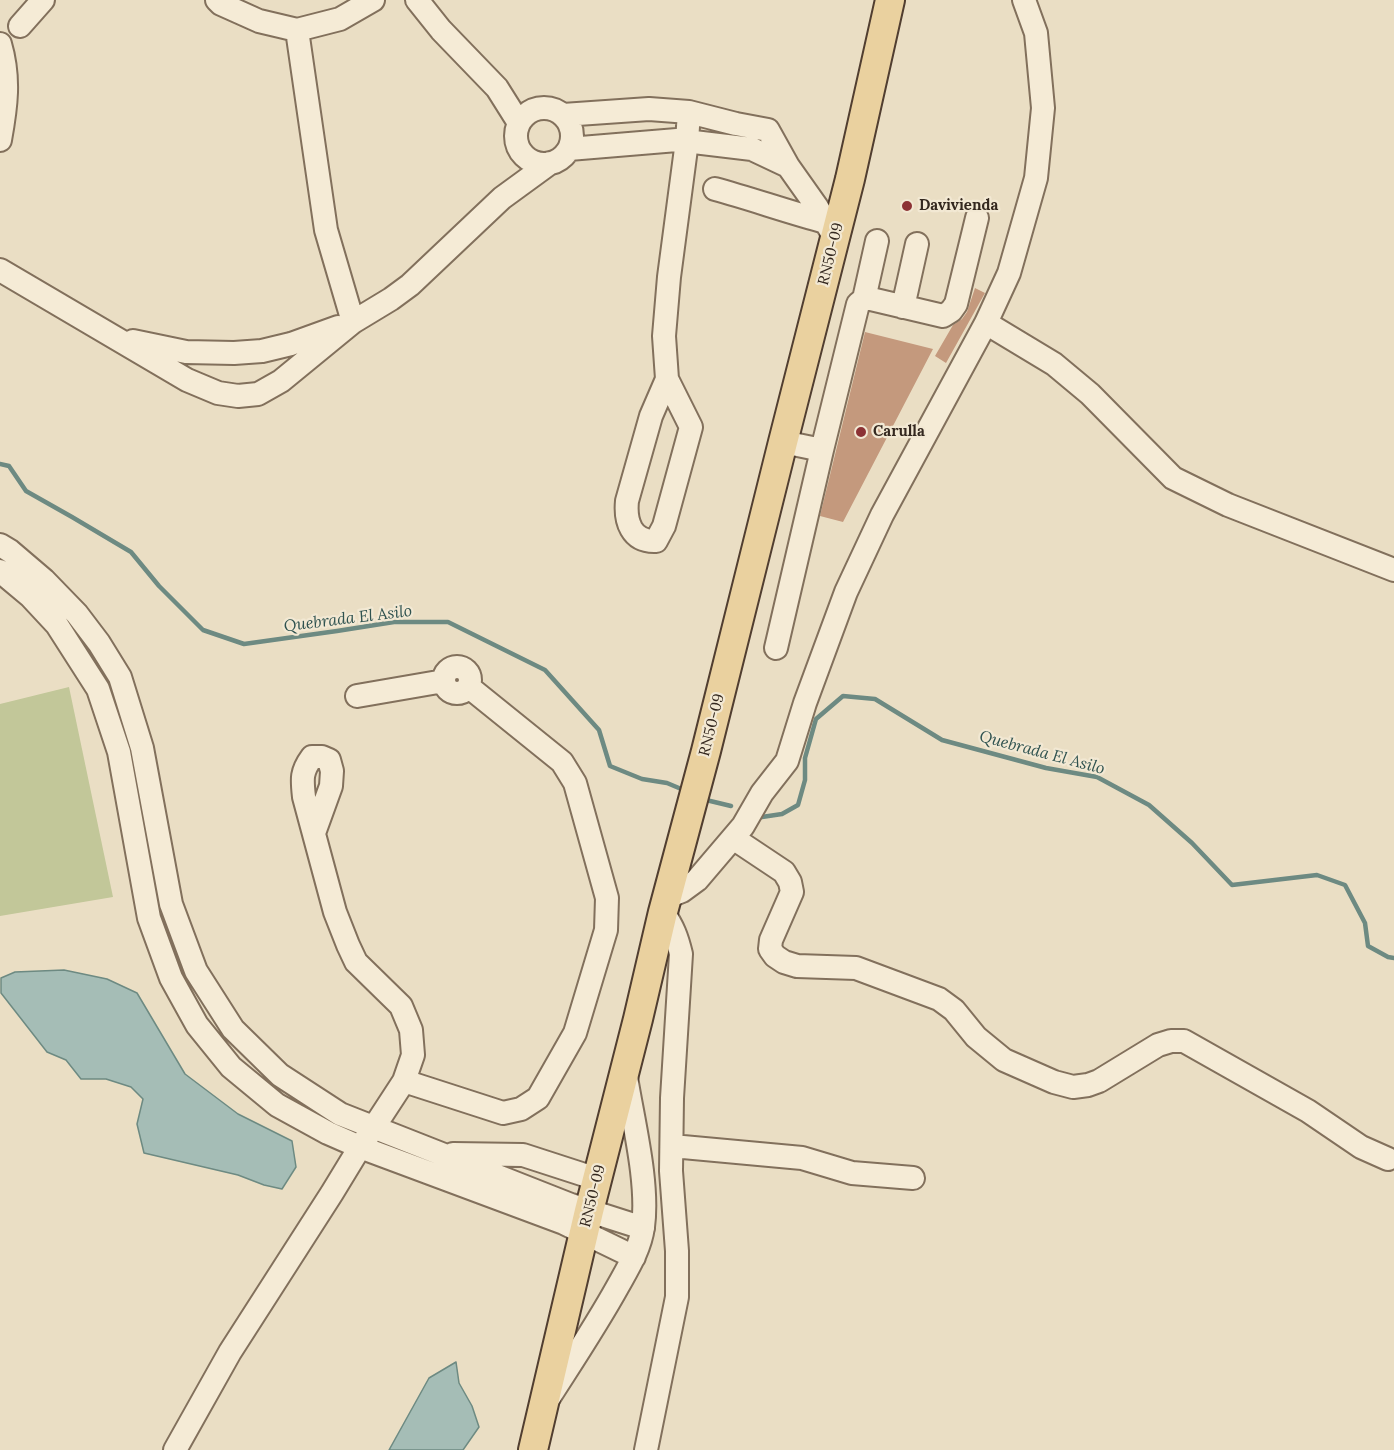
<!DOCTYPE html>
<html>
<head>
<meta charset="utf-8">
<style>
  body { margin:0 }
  canvas { display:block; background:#eadec4 }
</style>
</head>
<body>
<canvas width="1394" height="1450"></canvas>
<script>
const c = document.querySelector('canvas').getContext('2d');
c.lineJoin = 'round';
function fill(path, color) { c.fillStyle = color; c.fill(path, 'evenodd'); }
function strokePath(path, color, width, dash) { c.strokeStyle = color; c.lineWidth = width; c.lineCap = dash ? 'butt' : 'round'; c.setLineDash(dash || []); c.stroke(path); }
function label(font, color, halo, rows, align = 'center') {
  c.font = font + ' Lora,serif'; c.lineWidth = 4.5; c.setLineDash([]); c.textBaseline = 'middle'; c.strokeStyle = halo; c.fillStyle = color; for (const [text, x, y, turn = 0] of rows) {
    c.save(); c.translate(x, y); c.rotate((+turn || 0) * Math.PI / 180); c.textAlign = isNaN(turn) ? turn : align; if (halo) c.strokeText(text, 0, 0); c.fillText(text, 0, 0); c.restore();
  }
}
fill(new Path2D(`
  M 69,687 L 113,897 L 0,916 L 0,704 Z`), '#c2c799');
const water = new Path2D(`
  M 64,970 L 107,979 L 137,993 L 185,1074 L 238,1114 L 292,1141 L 296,1167 L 282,1189 L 264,1185 L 238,1175 L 144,1153 L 137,1124 L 143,1099 L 131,1087 L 106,1079 L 81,1079 L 66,1060 L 47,1052 L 1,993 L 1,978 L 15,972 Z
  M 456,1362 L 459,1383 L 472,1406 L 479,1427 L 463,1450 L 389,1450 L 429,1378 Z`);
fill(water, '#a5bdb6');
strokePath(water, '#6d8a82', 1.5);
strokePath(new Path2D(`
  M 0,464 L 9,466 L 26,491 L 72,517 L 131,552 L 159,586 L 203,630 L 244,644 L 337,631 L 394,622 L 448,622 L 545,670 L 599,730 L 610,766 L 642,779 L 667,783 L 686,791
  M 702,799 L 731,806
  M 762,817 L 782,814 L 798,805 L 805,780 L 805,758 L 816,719 L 843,696 L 875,699 L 942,740 L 1046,768 L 1097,777 L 1149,805 L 1192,843 L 1232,885 L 1317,875 L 1345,885 L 1365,923 L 1368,946 L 1388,957 L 1394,958`), '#6d8a82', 4.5);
fill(new Path2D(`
  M 975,288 L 985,293 L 946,363 L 935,356 L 953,325 L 962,319 L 967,312 Z
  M 865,332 L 933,349 L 843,522 L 820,516 Z`), '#c4997d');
const minor = new Path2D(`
  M 217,0 L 221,4 L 259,21 L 297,30 L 340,19 L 373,0
  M 417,0 L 441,30 L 497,88 L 519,123
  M 20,26 L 43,0
  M 297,30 L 326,230 L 353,322
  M 0,44 C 10,78 6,107 0,140
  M516 136a28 28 0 1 1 56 0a28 28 0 1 1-56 0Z
  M 563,115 L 649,109 L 689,112 L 736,124 L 768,130 L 788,166 L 817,207 L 835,238
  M 569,149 L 677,140 L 752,149 L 788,166
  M 715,189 C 752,199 788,212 826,222
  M 0,270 L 187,380 L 218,393 L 238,396 L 258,394 L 281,381 L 353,322 L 391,299 L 410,285 L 502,198 L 550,163
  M 864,299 L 877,241
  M 903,307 L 917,244
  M 986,323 L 1054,364 L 1090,394 L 1173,478 L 1228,505 L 1394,570
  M 133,341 L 186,352 L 234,353 L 262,351 L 291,344 L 338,327
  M 667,379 L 651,416 L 627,501 C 625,521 631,542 656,541 L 664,526 L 691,427 L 667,379 L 664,336 L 669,277 L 687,141 L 689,112
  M 783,442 L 822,450 L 858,304 L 864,299 L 871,299 L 943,316 L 951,311 L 956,304 L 977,218
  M 0,545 L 10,551 L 44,580 L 77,614 L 99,643 L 120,677 L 142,748 L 171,904 L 196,971 L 233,1029 L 280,1075 L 340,1114 L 571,1205 L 643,1228
  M 0,571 L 30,596 L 57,625 L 98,689 L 119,752 L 149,918 L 171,978 L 197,1025 L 231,1067 L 277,1105 L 328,1133 L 360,1147 L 564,1223 L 634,1257
  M 776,648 L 822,450
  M444 680a13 13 0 1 1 26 0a13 13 0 1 1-26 0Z
  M 357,696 L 444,681
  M 733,838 L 784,872 L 790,882 L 792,892 L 771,940 L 770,949 L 775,956 L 784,962 L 797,966 L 856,968 L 939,999 L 954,1010 L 976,1037 L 1004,1060 L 1054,1082 L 1073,1087 L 1088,1085 L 1099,1081 L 1158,1045 L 1171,1041 L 1184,1041 L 1308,1111 L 1361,1147 L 1388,1159
  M 667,897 L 682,891 L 697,880 L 743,826 L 762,793 L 787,761 L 805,703 L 846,592 L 882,515 L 986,323 L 1009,273 L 1036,178 L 1043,108 L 1036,33 L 1024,0
  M 404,1081 L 503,1113 L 521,1109 L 538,1098 L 575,1033 L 606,930 L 607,898 L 575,783 L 562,762 L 469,687
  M 672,1146 L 802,1158 L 852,1173 L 913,1178
  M 453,1154 L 523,1155 L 597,1179
  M 550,1396 C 573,1360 597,1324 618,1286 C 628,1268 640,1249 643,1227 C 649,1183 633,1121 626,1077
  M 175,1450 L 230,1352 L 332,1193 L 360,1147 L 374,1127 L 404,1081 L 413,1055 L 411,1030 L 401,1006 L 356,962 L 348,945 L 335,912 L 304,797 C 302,779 301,772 312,757 L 322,757 L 329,760 L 332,771 L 331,786 L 314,833
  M 646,1450 L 677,1297 L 677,1251 L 671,1171 L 672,1098 L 681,954 C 677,937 673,927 663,912`);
const major = new Path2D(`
  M 533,1450 L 589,1211 L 638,1019 L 663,912 L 706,751 L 783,442 L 850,179 L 890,0`);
strokePath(minor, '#82705c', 26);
strokePath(major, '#513e30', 32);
strokePath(minor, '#f5ebd6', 22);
strokePath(major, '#ead19f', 28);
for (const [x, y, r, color] of [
  [907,206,6,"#8c3234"],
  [861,432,6,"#8c3234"]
]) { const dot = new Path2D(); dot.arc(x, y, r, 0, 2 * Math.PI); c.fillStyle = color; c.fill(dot); strokePath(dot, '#f2e8d3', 2); }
label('bold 15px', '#34281f', '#f2e8d3', [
  ["Davivienda",919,206],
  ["Carulla",873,432]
], 'left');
label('15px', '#34281f', '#f2e8d3', [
  ["RN50-09",831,254,-76],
  ["RN50-09",712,725,-76],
  ["RN50-09",593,1196,-76]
]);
label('italic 16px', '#2f524f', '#f2e8d3', [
  ["Quebrada El Asilo",348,619,-7],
  ["Quebrada El Asilo",1042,753,15]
]);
</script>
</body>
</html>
